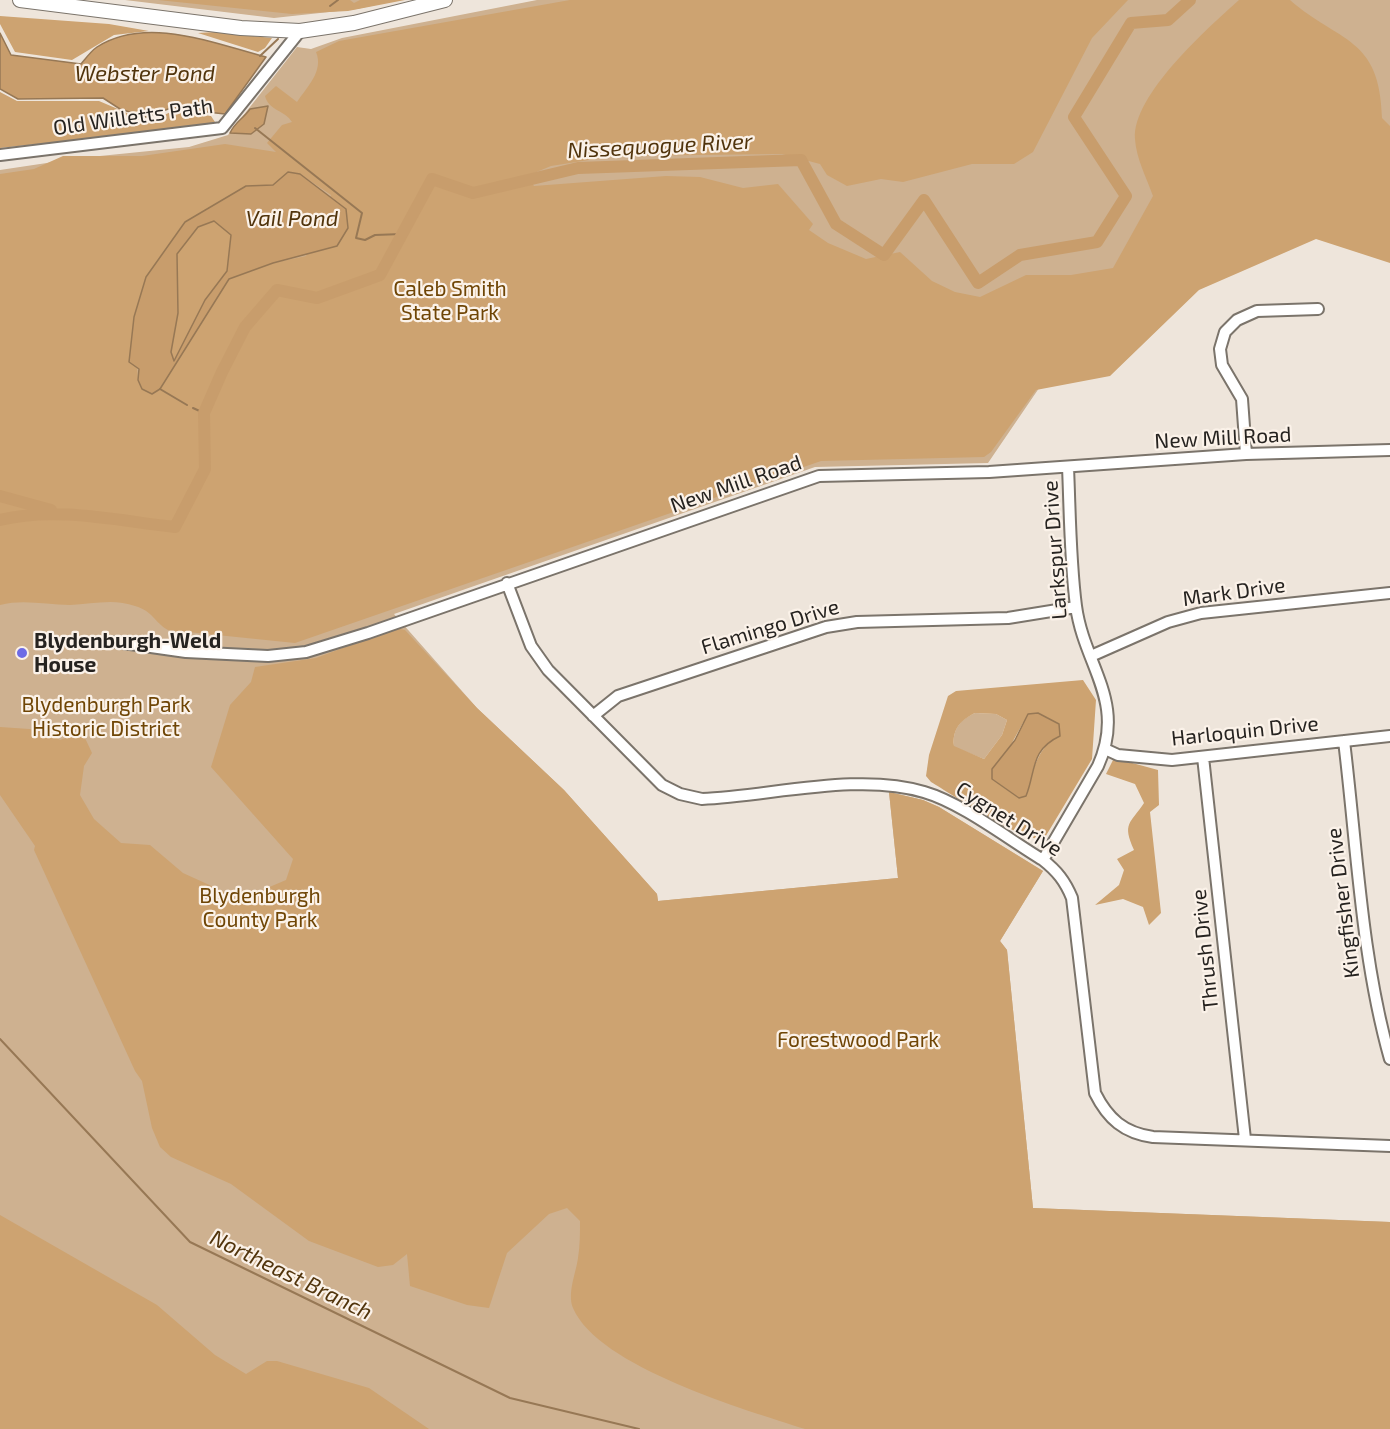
<!DOCTYPE html>
<html>
<head>
<meta charset="utf-8">
<style>
  body { margin:0 }
  canvas { display:block; background:#eee5db }
</style>
</head>
<body>
<canvas width="1390" height="1429"></canvas>
<script>
const c = document.querySelector('canvas').getContext('2d');
c.lineJoin = 'round';
function fill(path, color) { c.fillStyle = color; c.fill(path, 'evenodd'); }
function strokePath(path, color, width, dash) { c.strokeStyle = color; c.lineWidth = width; c.lineCap = dash ? 'butt' : 'round'; c.setLineDash(dash || []); c.stroke(path); }
function label(font, color, halo, rows, align = 'center') {
  c.font = font + ' "Exo 2",sans-serif'; c.lineWidth = 4.5; c.setLineDash([]); c.textBaseline = 'middle'; c.strokeStyle = halo; c.fillStyle = color; for (const [text, x, y, turn = 0] of rows) {
    c.save(); c.translate(x, y); c.rotate((+turn || 0) * Math.PI / 180); c.textAlign = isNaN(turn) ? turn : align; if (halo) c.strokeText(text, 0, 0); c.fillText(text, 0, 0); c.restore();
  }
}
fill(new Path2D(`
  M 125,0 L 398,0 L 357,9 L 274,18 Z
  M 537,0 L 1390,0 L 1390,155 L 1189,168 L 988,463 L 815,467 L 394,614 L 477,708 L 564,790 L 657,894 L 658,901 L 898,878 L 889,792 L 923,800 L 939,807 L 1043,871 L 1000,941 L 1007,950 L 1033,1208 L 1390,1222 L 1390,1429 L 0,1429 L 0,170 L 80,158 L 189,147 L 228,135 L 297,47 L 311,49 L 342,38 Z
  M 975,713 L 996,714 L 1007,720 L 1002,735 L 984,759 L 954,747 C 952,729 960,720 975,713 Z`), '#ceb190');
fill(new Path2D(`
  M 158,0 L 350,0 L 354,3 L 360,0 L 405,0 L 348,11 L 292,14 Z
  M 570,0 L 1128,0 L 1092,38 L 1033,152 L 1014,164 L 972,164 L 903,182 L 881,179 L 847,186 L 827,175 L 820,164 L 782,154 L 614,156 L 551,166 L 527,176 L 534,186 L 666,176 L 700,177 L 743,188 L 778,184 L 813,224 L 809,230 L 828,243 L 866,259 L 900,252 L 932,281 L 955,292 L 980,297 L 1026,275 L 1071,275 L 1113,268 L 1153,196 C 1147,179 1136,158 1135,139 C 1132,95 1208,28 1239,0 L 1290,0 C 1339,43 1380,36 1382,118 L 1390,126 L 1390,263 L 1316,239 L 1199,290 L 1110,376 L 1036,390 L 991,452 L 984,457 L 821,461 L 295,643 L 168,630 C 154,622 153,611 135,606 C 114,598 92,604 70,605 C 46,605 24,599 0,605 L 0,174 L 34,169 L 63,156 L 142,156 L 225,144 L 276,152 L 267,143 L 282,125 L 292,122 C 285,110 269,111 265,96 L 276,86 L 297,102 C 307,87 324,71 316,52 L 339,41 ZM 288,172 L 300,174 L 331,195 L 306,256 L 273,263 L 229,279 L 159,390 L 138,380 L 134,317 L 146,277 L 185,222 L 261,186 L 273,185 Z
  M 0,16 L 109,24 L 149,31 L 114,35 L 72,60 L 15,52 L 0,24 Z
  M 215,32 L 272,38 L 265,48 L 258,52 L 198,33 Z
  M 0,92 L 17,101 L 99,101 L 139,118 L 153,120 L 173,111 L 211,116 L 215,122 L 188,128 L 0,148 Z
  M 214,221 L 231,235 L 227,271 L 205,300 L 174,361 L 171,352 L 178,313 L 177,254 L 198,227 Z
  M 396,628 L 405,630 L 477,708 L 564,790 L 657,894 L 658,901 L 898,878 L 889,792 L 923,800 L 939,807 L 1043,871 L 1000,941 L 1007,950 L 1033,1208 L 1390,1222 L 1390,1429 L 805,1429 C 746,1410 598,1367 573,1308 C 567,1293 576,1273 578,1258 C 580,1246 580,1233 580,1221 L 567,1208 L 549,1214 L 507,1253 L 489,1308 L 467,1305 L 410,1286 L 407,1254 L 393,1265 L 378,1267 L 309,1241 L 231,1184 L 171,1157 L 160,1147 L 152,1128 L 142,1081 L 135,1071 L 34,850 L 35,846 L 0,795 L 0,727 L 44,730 L 60,740 L 74,735 L 85,738 L 92,753 L 84,766 L 80,795 L 94,819 L 121,843 L 150,845 L 183,873 L 227,893 L 260,891 L 286,880 L 293,859 L 211,767 L 230,705 L 251,682 L 255,667 L 316,658 Z
  M 1083,680 L 1096,700 L 1092,759 L 1044,839 C 1022,842 953,795 931,782 L 926,776 L 929,755 L 948,696 L 956,691 ZM 975,713 L 996,714 L 1007,720 L 1002,735 L 984,759 L 954,746 C 952,729 961,720 975,713 ZM 1047,717 L 1052,721 L 1053,739 C 1032,756 1034,780 1019,798 L 992,779 L 1023,723 Z
  M 1114,758 L 1158,770 L 1159,805 L 1150,812 L 1161,913 L 1149,925 L 1143,907 L 1123,899 L 1095,905 L 1119,885 L 1124,870 L 1117,859 L 1134,850 C 1122,823 1130,824 1144,803 L 1135,784 L 1106,774 Z
  M 0,1215 L 157,1305 L 215,1355 L 246,1374 L 267,1361 L 277,1361 L 369,1388 L 429,1429 L 0,1429 Z`), '#cda371');
const water = new Path2D(`
  M 0,33 L 11,55 L 81,64 C 86,58 91,51 97,47 C 147,15 215,44 266,57 L 225,114 L 171,108 L 146,117 L 120,109 L 103,98 L 18,99 L 0,89 Z
  M 268,106 L 264,124 L 251,134 L 230,133 C 235,122 243,119 250,109 Z
  M 288,172 L 300,174 L 346,209 L 348,228 L 337,246 L 273,263 L 229,279 L 160,389 L 152,394 L 142,389 L 138,380 L 139,369 L 129,362 L 134,317 L 146,277 L 185,222 L 246,186 L 273,185 ZM 214,221 L 231,235 L 227,271 L 205,300 L 174,361 L 171,352 L 178,313 L 177,254 L 198,227 Z
  M 1038,713 L 1059,724 L 1060,736 C 1030,750 1036,771 1026,796 L 1019,798 L 992,779 L 992,769 L 1015,740 L 1028,714 Z`);
fill(water, '#c89d6c');
strokePath(water, '#977855', 1.5);
strokePath(new Path2D(`
  M 330,6 L 338,0
  M 260,56 L 278,39
  M 255,128 L 362,213 L 356,238 L 365,240 L 375,235 L 402,234
  M 160,389 L 187,405
  M 193,408 L 204,413
  M 0,1039 L 190,1242 L 510,1398 L 639,1429`), '#977855', 2);
strokePath(new Path2D(`
  M 0,496 L 51,510
  M 0,520 C 55,506 119,521 175,527 L 205,469 L 204,413 L 222,372 L 245,327 L 277,290 L 317,298 L 380,275 L 432,179 L 473,193 L 578,168 L 801,160 L 836,224 L 884,255 L 924,200 L 978,283 L 1020,255 L 1097,242 L 1126,196 L 1074,117 L 1131,23 L 1168,20 L 1190,0`), '#c89d6c', 12);
const minor = new Path2D(`
  M 0,155 L 222,128 L 300,31
  M 1246,454 L 1242,399 L 1222,365 L 1220,349 L 1225,332 L 1237,320 L 1257,311 L 1318,309
  M 507,583 L 531,646 L 548,670 L 662,785 L 680,794 L 702,799 C 770,796 860,772 924,792 C 962,803 1008,839 1043,860 C 1057,871 1065,881 1072,898 L 1095,1093 C 1108,1119 1124,1133 1153,1137 L 1390,1146
  M 116,642 L 186,652 L 268,656 L 306,652 L 368,633 L 819,476 L 989,472 L 1246,454 L 1390,450
  M 1091,656 L 1168,622 L 1201,613 L 1390,593
  M 593,716 L 618,696 L 826,627 L 857,622 L 1008,618 L 1076,607
  M 1344,741 C 1357,847 1361,956 1390,1059
  M 1105,749 L 1118,755 L 1172,760 L 1390,736
  M 1203,757 L 1245,1139
  M 1043,860 L 1098,766 C 1127,701 1084,666 1076,606 C 1070,560 1070,513 1068,467`);
const major = new Path2D(`
  M 20,0 L 241,28 L 300,31 L 354,23 L 445,0`);
strokePath(minor, '#7b746b', 14);
strokePath(major, '#7b746b', 16);
strokePath(minor, '#fff', 10);
strokePath(major, '#fff', 14);
for (const [x, y, r, color] of [
  [22,653,6,"#6d6be5"]
]) { const dot = new Path2D(); dot.arc(x, y, r, 0, 2 * Math.PI); c.fillStyle = color; c.fill(dot); strokePath(dot, '#fbf2e9', 2); }
label('21px', '#262320', '#fbf2e9', [
  ["Old Willetts Path",133,117,-8],
  ["New Mill Road",1223,438,-3],
  ["New Mill Road",736,484,-19],
  ["Larkspur Drive",1055,550,-94],
  ["Mark Drive",1234,592,-8],
  ["Flamingo Drive",770,627,-17],
  ["Harloquin Drive",1245,731,-6],
  ["Cygnet Drive",1009,819,32],
  ["Kingfisher Drive",1343,903,-97],
  ["Thrush Drive",1205,950,-96]
]);
label('21px', '#6f4505', '#fbf2e9', [
  ["Caleb Smith",450,289],
  ["State Park",450,313],
  ["Blydenburgh Park",106,705],
  ["Historic District",106,729],
  ["Blydenburgh",260,896],
  ["County Park",260,920],
  ["Forestwood Park",858,1040]
]);
label('bold 21px', '#262320', '#fbf2e9', [
  ["Blydenburgh-Weld",34,641],
  ["House",34,665]
], 'left');
label('italic 22px', '#51340c', '#fbf2e9', [
  ["Webster Pond",145,74],
  ["Nissequogue River",660,146,-3],
  ["Vail Pond",292,219],
  ["Northeast Branch",291,1275,26]
]);
</script>
</body>
</html>
